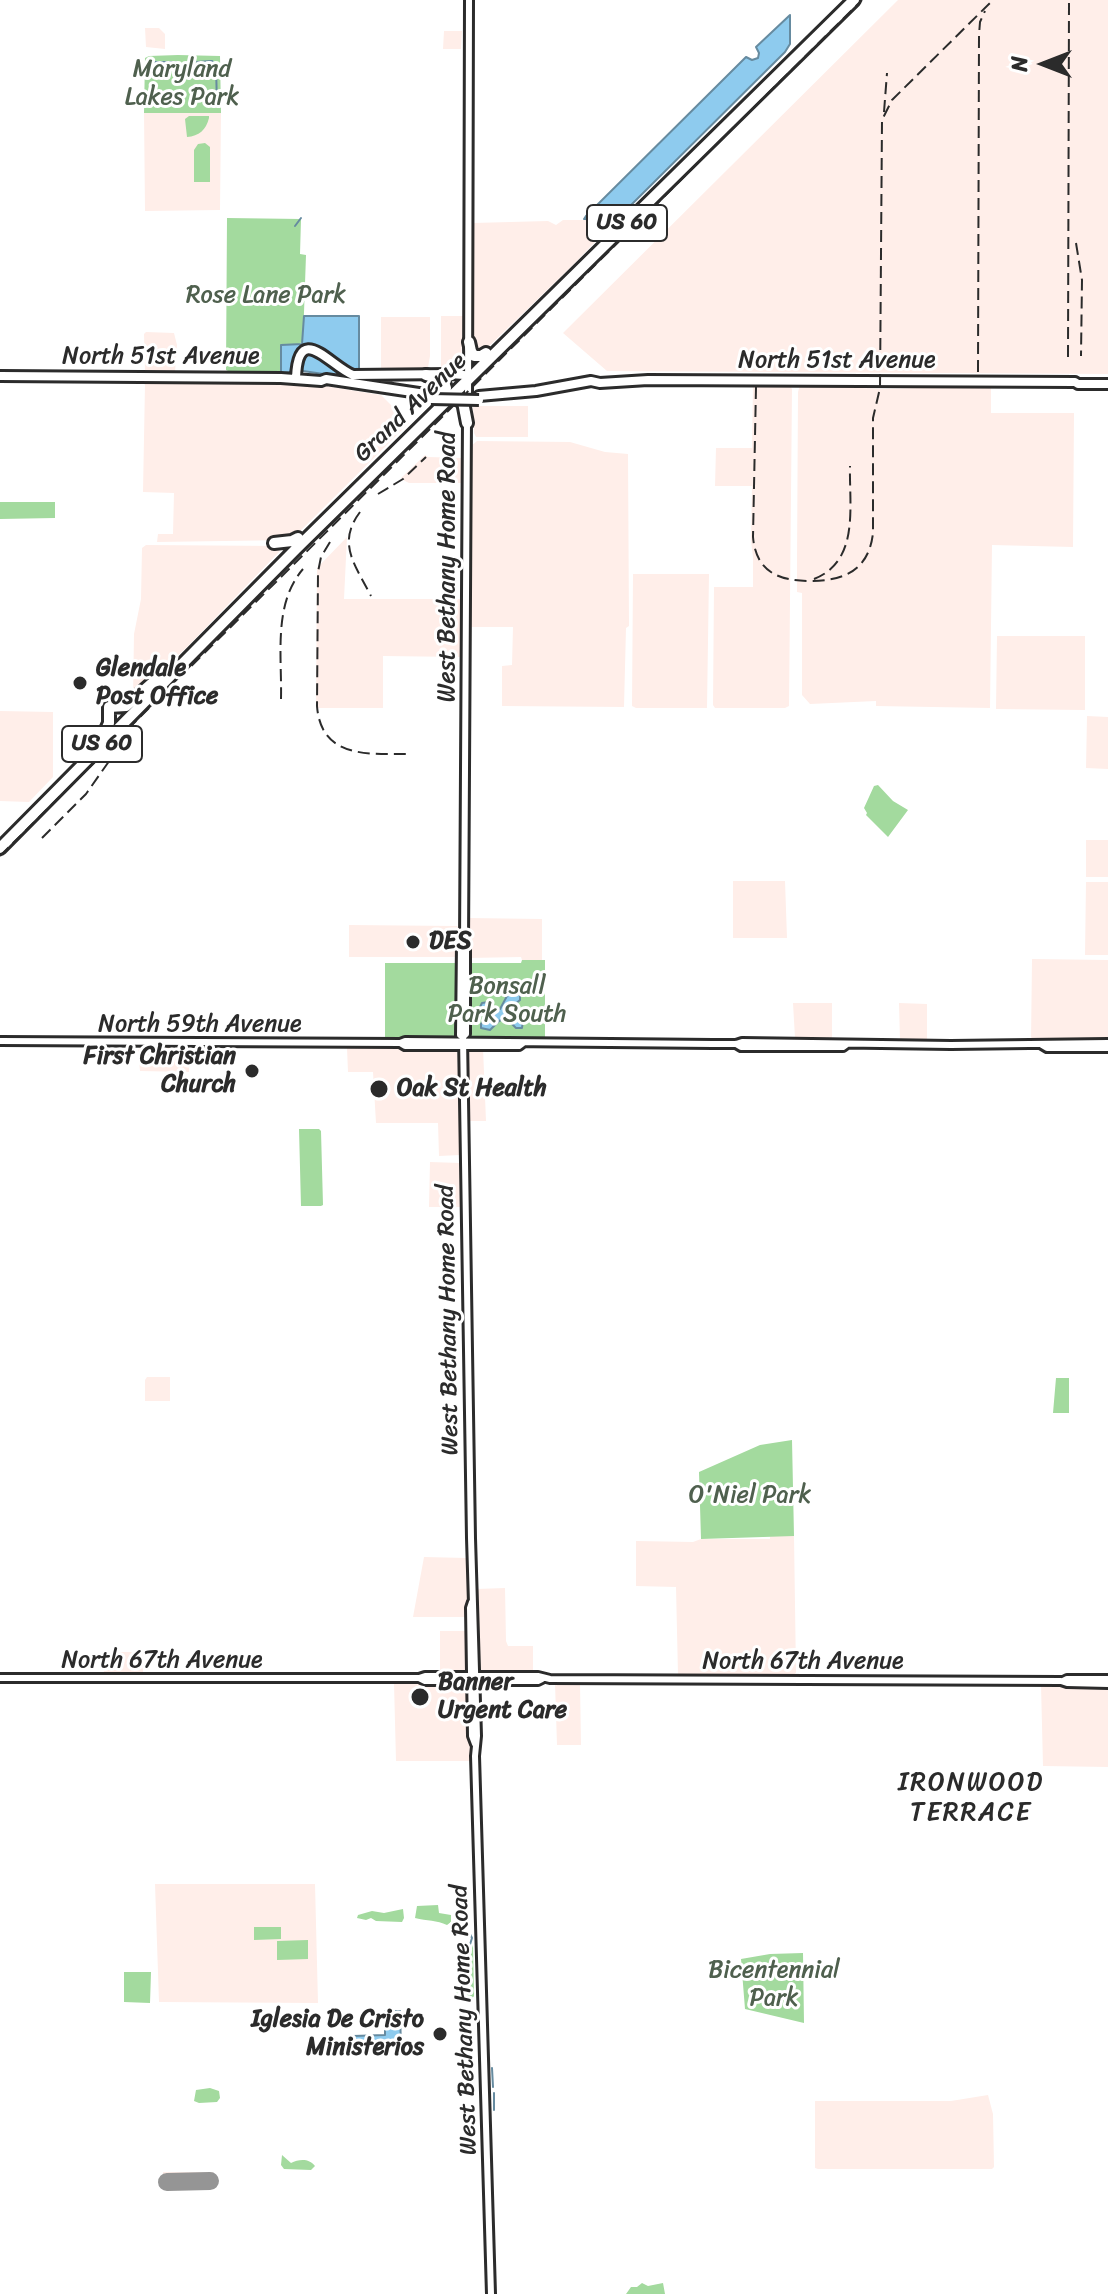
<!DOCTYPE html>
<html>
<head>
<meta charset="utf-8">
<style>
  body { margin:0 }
  #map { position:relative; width:1108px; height:2294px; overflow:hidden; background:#fff; font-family:Sriracha,sans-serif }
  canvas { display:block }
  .north { position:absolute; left:1004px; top:24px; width:80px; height:80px; -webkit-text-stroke:6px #fff; paint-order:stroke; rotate:270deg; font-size:22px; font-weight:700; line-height:32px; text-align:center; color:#2b2b2b }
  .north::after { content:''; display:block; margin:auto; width:28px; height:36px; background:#2b2b2b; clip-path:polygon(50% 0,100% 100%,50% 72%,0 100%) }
</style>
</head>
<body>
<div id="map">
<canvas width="1108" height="2294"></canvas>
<div class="north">N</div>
</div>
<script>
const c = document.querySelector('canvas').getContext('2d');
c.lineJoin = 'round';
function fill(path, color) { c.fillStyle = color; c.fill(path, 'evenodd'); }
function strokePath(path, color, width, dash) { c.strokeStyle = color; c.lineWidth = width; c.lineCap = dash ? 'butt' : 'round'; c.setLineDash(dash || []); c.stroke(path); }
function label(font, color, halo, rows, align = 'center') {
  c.font = font + ' Sriracha,sans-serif'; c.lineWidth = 6; c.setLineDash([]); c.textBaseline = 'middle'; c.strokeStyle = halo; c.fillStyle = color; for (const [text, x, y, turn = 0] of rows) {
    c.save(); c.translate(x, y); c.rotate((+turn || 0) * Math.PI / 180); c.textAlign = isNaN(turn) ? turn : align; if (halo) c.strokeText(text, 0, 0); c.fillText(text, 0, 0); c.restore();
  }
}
fill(new Path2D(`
  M 898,0 L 1108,0 L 1108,374 L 607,371 L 563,333 Z
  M 145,28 L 159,28 L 165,34 L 165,49 L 146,47 Z
  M 444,31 L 462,31 L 461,49 L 443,49 Z
  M 144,113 L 221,113 L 220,210 L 145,211 Z
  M 563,220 L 616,220 L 573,265 L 483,352 L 481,354 L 474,350 L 473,223 L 548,221 L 556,225 Z
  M 441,316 L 464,316 L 460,372 L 441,373 Z
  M 381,317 L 430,317 L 430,356 L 427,373 L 381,373 Z
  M 146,332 L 174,333 L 177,345 L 175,372 L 145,371 L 144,334 Z
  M 148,381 L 270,381 L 325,386 L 381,395 L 409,423 L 291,540 L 157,542 L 158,534 L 173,534 L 174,493 L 143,492 L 145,384 Z
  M 753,384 L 789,384 L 792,389 L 789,706 L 785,708 L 715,708 L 713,705 L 714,587 L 753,587 L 753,557 L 751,541 L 752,486 L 715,486 L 716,448 L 752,448 Z
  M 800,385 L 882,389 L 991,386 L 991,413 L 1074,413 L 1073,547 L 992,545 L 990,708 L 876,706 L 876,701 L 810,704 L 802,695 L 802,593 L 797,592 L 797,561 L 798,392 Z
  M 473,406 L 528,406 L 528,437 L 476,437 L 474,433 Z
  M 477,441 L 570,442 L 605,452 L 628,454 L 629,626 L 626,628 L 624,707 L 502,706 L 502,666 L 512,665 L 513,627 L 470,627 L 471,446 Z
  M 425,455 L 428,457 L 463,458 L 463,483 L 409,483 L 403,480 L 401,478 Z
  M 347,537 L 344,599 L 462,599 L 461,657 L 383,656 L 383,708 L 316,708 L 317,568 Z
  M 146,545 L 280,546 L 281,550 L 187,647 L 133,697 L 134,634 L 141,599 L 142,548 Z
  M 633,574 L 709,574 L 707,708 L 636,708 L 632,706 Z
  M 997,636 L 1085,636 L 1085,710 L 996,709 Z
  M 0,711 L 53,712 L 53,777 L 29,802 L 0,801 Z
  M 1087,716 L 1108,717 L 1108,769 L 1086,768 Z
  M 1086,840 L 1108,840 L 1108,877 L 1086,877 Z
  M 733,881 L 785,881 L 787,938 L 733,938 Z
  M 1086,882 L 1108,882 L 1108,955 L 1085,955 Z
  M 468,918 L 542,919 L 542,960 L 522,960 L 521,957 L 468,958 Z
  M 349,925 L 457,926 L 459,928 L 459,955 L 458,957 L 349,957 Z
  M 1032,959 L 1108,960 L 1108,1041 L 1031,1041 Z
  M 793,1003 L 832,1003 L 832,1039 L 795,1038 Z
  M 899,1003 L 927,1004 L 927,1041 L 900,1040 Z
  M 141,1047 L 189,1047 L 189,1072 L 140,1071 L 138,1050 Z
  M 347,1048 L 457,1049 L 460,1155 L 439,1156 L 438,1123 L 376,1123 L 373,1072 L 348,1072 Z
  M 483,1048 L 486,1121 L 470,1121 L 468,1119 L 467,1052 L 470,1049 Z
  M 430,1162 L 460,1163 L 460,1207 L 429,1207 Z
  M 147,1377 L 170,1377 L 170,1401 L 145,1401 L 145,1380 Z
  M 770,1536 L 794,1536 L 796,1673 L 792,1676 L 678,1675 L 676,1587 L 636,1586 L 636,1541 L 693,1542 L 701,1539 L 770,1539 Z
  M 424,1557 L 467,1558 L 468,1617 L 413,1617 Z
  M 505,1588 L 506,1641 L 508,1646 L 533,1646 L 533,1674 L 481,1673 L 478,1671 L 476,1589 Z
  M 440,1631 L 468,1631 L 466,1673 L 440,1674 Z
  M 103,1652 L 143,1652 L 143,1673 L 104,1674 Z
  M 394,1683 L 467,1684 L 471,1761 L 396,1761 Z
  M 555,1683 L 580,1683 L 581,1745 L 557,1745 Z
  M 1041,1685 L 1108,1687 L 1108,1767 L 1043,1766 Z
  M 155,1884 L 315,1884 L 318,2003 L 159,2002 Z
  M 988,2095 L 993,2114 L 994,2167 L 992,2169 L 818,2169 L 815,2168 L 815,2101 L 951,2101 Z
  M 163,2172 L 213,2172 L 213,2186 L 162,2185 Z`), '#ffeee9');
fill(new Path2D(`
  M 178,55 L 220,56 L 221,113 L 144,113 L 145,58 L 149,56 Z
  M 189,116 L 209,116 L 209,118 C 206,130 199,136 187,137 L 185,119 Z
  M 205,143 L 210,147 L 210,182 L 194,182 L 194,150 L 198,144 Z
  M 227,218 L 301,219 L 300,254 L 306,255 L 303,341 L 298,345 L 281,346 L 281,373 L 230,372 L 226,370 Z
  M 0,502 L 55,502 L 55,518 L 0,519 Z
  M 878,785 L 893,801 L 908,810 L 888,837 L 866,815 L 867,813 L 864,808 L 874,786 Z
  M 522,960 L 545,960 L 545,1040 L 469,1037 L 469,963 L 521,963 Z
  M 385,963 L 458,963 L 457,1037 L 439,1039 L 385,1039 Z
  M 299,1129 L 319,1129 L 321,1131 L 323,1205 L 321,1206 L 301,1206 Z
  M 1056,1378 L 1069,1378 L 1069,1413 L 1053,1413 Z
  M 792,1440 L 794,1536 L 701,1539 L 699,1472 L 760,1445 Z
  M 438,1905 L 439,1913 L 451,1915 L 451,1922 L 447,1925 C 437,1920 427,1921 415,1918 L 417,1906 Z
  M 403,1909 L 404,1918 L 402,1922 L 376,1921 L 371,1918 L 366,1920 L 357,1918 L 358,1915 L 372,1911 L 384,1913 Z
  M 254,1927 L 281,1927 L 281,1939 L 254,1940 Z
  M 308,1940 L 308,1959 L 277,1960 L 277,1941 Z
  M 468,1943 L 470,1945 C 466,1955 457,1965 462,1977 L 466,1976 L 466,1966 L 473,1945 L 474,1996 L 469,2003 L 464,2003 L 456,1996 L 458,1982 L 457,1963 Z
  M 803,1953 L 804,2023 L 745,2009 L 741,1959 L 770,1954 Z
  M 124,1972 L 151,1972 L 150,2003 L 124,2002 Z
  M 210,2088 L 219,2091 L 220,2098 L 217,2102 L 199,2103 L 194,2101 L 196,2090 Z
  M 282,2155 L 291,2163 C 299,2159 309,2158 315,2166 L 311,2170 L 284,2169 L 281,2165 Z
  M 642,2283 L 648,2286 L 663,2283 L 665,2294 L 626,2294 L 631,2287 L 637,2287 Z`), '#a3da9e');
const water = new Path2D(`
  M 790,15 L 790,44 L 785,52 L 616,220 L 584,219 L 586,216 L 746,57 L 752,60 L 758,58 L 759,53 L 756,47 Z
  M 304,316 L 359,316 L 359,372 C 341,368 330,350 312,346 L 290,372 L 281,373 L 281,345 L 302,344 Z
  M 308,353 L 313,353 L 340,371 L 337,376 L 303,371 L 300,368 L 303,357 Z
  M 514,992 L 520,995 L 520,1000 L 514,1005 L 513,1010 L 523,1020 L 522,1028 L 516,1028 L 506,1018 L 499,1021 L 490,1030 L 481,1028 L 481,1024 L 486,1018 L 480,1007 L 482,1003 L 488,1002 L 496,1009 L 500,1009 L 507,996 Z
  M 385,2011 L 400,2011 L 401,2048 L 353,2048 L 353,2036 L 385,2035 Z`);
fill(water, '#8ecbee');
strokePath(water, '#668ba0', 2);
strokePath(new Path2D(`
  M 197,62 L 212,61 L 216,65 L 217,106
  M 153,67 L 152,62 L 177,62
  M 295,226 L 301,218
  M 459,1930 L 470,1934 L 472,1938 L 464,1964 L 464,1975
  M 492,2068 L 493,2087
  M 494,2093 L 494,2110`), '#668ba0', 2);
strokePath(new Path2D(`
  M 167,2182 L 210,2181`), '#959595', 18);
const secondary = new Path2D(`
  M 468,400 L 469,0
  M 464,943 L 461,944 L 460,1035 L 463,1037 L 471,1538 L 477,1736 L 475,1756 L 491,2294
  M 463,1037 L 466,1034 L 466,946 L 464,943 L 467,420
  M 0,1041 L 400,1043 L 405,1046 L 519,1046 L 523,1043
  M 400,1043 L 405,1041 L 713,1044 L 736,1044 L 742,1042 L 951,1045 L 1108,1043
  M 736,1044 L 741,1047 L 843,1047 L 847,1044
  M 1042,1045 L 1047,1048 L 1108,1048
  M 472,1602 L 470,1608 L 472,1736 L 475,1744
  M 0,1678 L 419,1678 L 425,1681 L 538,1681 L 542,1679
  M 419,1678 L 425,1676 L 538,1676 L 550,1679 L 1061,1681 L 1067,1683 L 1108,1684
  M 1063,1681 L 1067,1679 L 1108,1679`);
const primary = new Path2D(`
  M 0,376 L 281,378 L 321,381 L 326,379 L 432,395
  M 296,378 C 298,320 330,366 353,375 L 450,374 L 464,375 L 468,380
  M 479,396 L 536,391 L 591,381 L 600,383 L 648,380 L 1075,382 L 1078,384 L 1108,384`);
const highway = new Path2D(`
  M 469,342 L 471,351 L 474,356 L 481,356 L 486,353
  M 426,375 L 443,380 L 446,388 L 443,395
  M 456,399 L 463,402 L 467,423
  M 274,543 L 292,541 L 298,538
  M 104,734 L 109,723 L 109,707 L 126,706 L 167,670
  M 0,848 L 296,549 L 854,0`);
strokePath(secondary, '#2b2b2b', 12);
strokePath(primary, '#2b2b2b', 14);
strokePath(highway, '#2b2b2b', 16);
strokePath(secondary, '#fff', 6);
strokePath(primary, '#fff', 8);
strokePath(highway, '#fff', 10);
strokePath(new Path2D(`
  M 884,112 L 887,73
  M 1076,243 L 1082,280 L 1081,356
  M 1068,357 L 1069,0
  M 978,372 L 979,35 L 980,22 L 985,11
  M 756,387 L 753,537 C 756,572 779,581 810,581 C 844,581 869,570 873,533 L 873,418 L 880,388 L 882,120 L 892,100 L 993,0
  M 378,494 L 403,479 L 426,457
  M 360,512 C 336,544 356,566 371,596
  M 330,542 L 321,557 L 318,572 L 317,706 C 321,758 367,754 406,754
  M 814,579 C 860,561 849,506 850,466
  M 281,699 C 282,655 273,604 303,569
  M 42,838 L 86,794 L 112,757
  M 0,856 L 862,0`), '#2b2b2b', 2, [12, 6]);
const primaryBridge = new Path2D(`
  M 431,399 L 479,400`);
strokePath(primaryBridge, '#2b2b2b', 14, []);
strokePath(primaryBridge, '#fff', 8);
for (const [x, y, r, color] of [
  [80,683,8,"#2b2b2b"],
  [413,942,8,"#2b2b2b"],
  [252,1071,8,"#2b2b2b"],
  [379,1089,10,"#2b2b2b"],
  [420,1697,10,"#2b2b2b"],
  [440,2034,8,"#2b2b2b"]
]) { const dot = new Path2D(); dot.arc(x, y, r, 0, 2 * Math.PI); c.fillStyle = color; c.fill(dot); strokePath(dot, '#fff', 3); }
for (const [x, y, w] of [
  [627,223,80],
  [102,744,80]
]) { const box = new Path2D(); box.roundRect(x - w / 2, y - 18, w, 36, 6); c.fillStyle = '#fff'; c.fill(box); strokePath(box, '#2b2b2b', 2); }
label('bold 22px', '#2b2b2b', null, [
  ["US 60",627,223],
  ["US 60",102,744]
]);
label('24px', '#4f604e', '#fff', [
  ["Maryland",182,70],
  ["Lakes Park",182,98],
  ["Rose Lane Park",266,296],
  ["Bonsall",507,987],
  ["Park South",507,1015],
  ["O'Niel Park",750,1496],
  ["Bicentennial",774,1971],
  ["Park",774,1999]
]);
label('24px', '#2b2b2b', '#fff', [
  ["North 51st Avenue",161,357],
  ["North 51st Avenue",837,361],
  ["Grand Avenue",411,408,-44],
  ["West Bethany Home Road",448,567,-90],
  ["North 59th Avenue",200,1025],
  ["West Bethany Home Road",449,1320,-91],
  ["North 67th Avenue",162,1661],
  ["North 67th Avenue",803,1662],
  ["West Bethany Home Road",465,2020,-92]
]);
label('bold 24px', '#2b2b2b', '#fff', [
  ["Glendale",96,669],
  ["Post Office",96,697],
  ["DES",429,942],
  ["First Christian",236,1057,"right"],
  ["Church",236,1085,"right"],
  ["Oak St Health",397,1089],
  ["Banner",438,1683],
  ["Urgent Care",438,1711],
  ["Iglesia De Cristo",424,2020,"right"],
  ["Ministerios",424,2048,"right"]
], 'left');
c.letterSpacing = '2px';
label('26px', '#2b2b2b', '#fff', [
  ["IRONWOOD",971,1783],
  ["TERRACE",971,1813]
]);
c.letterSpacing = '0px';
</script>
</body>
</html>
